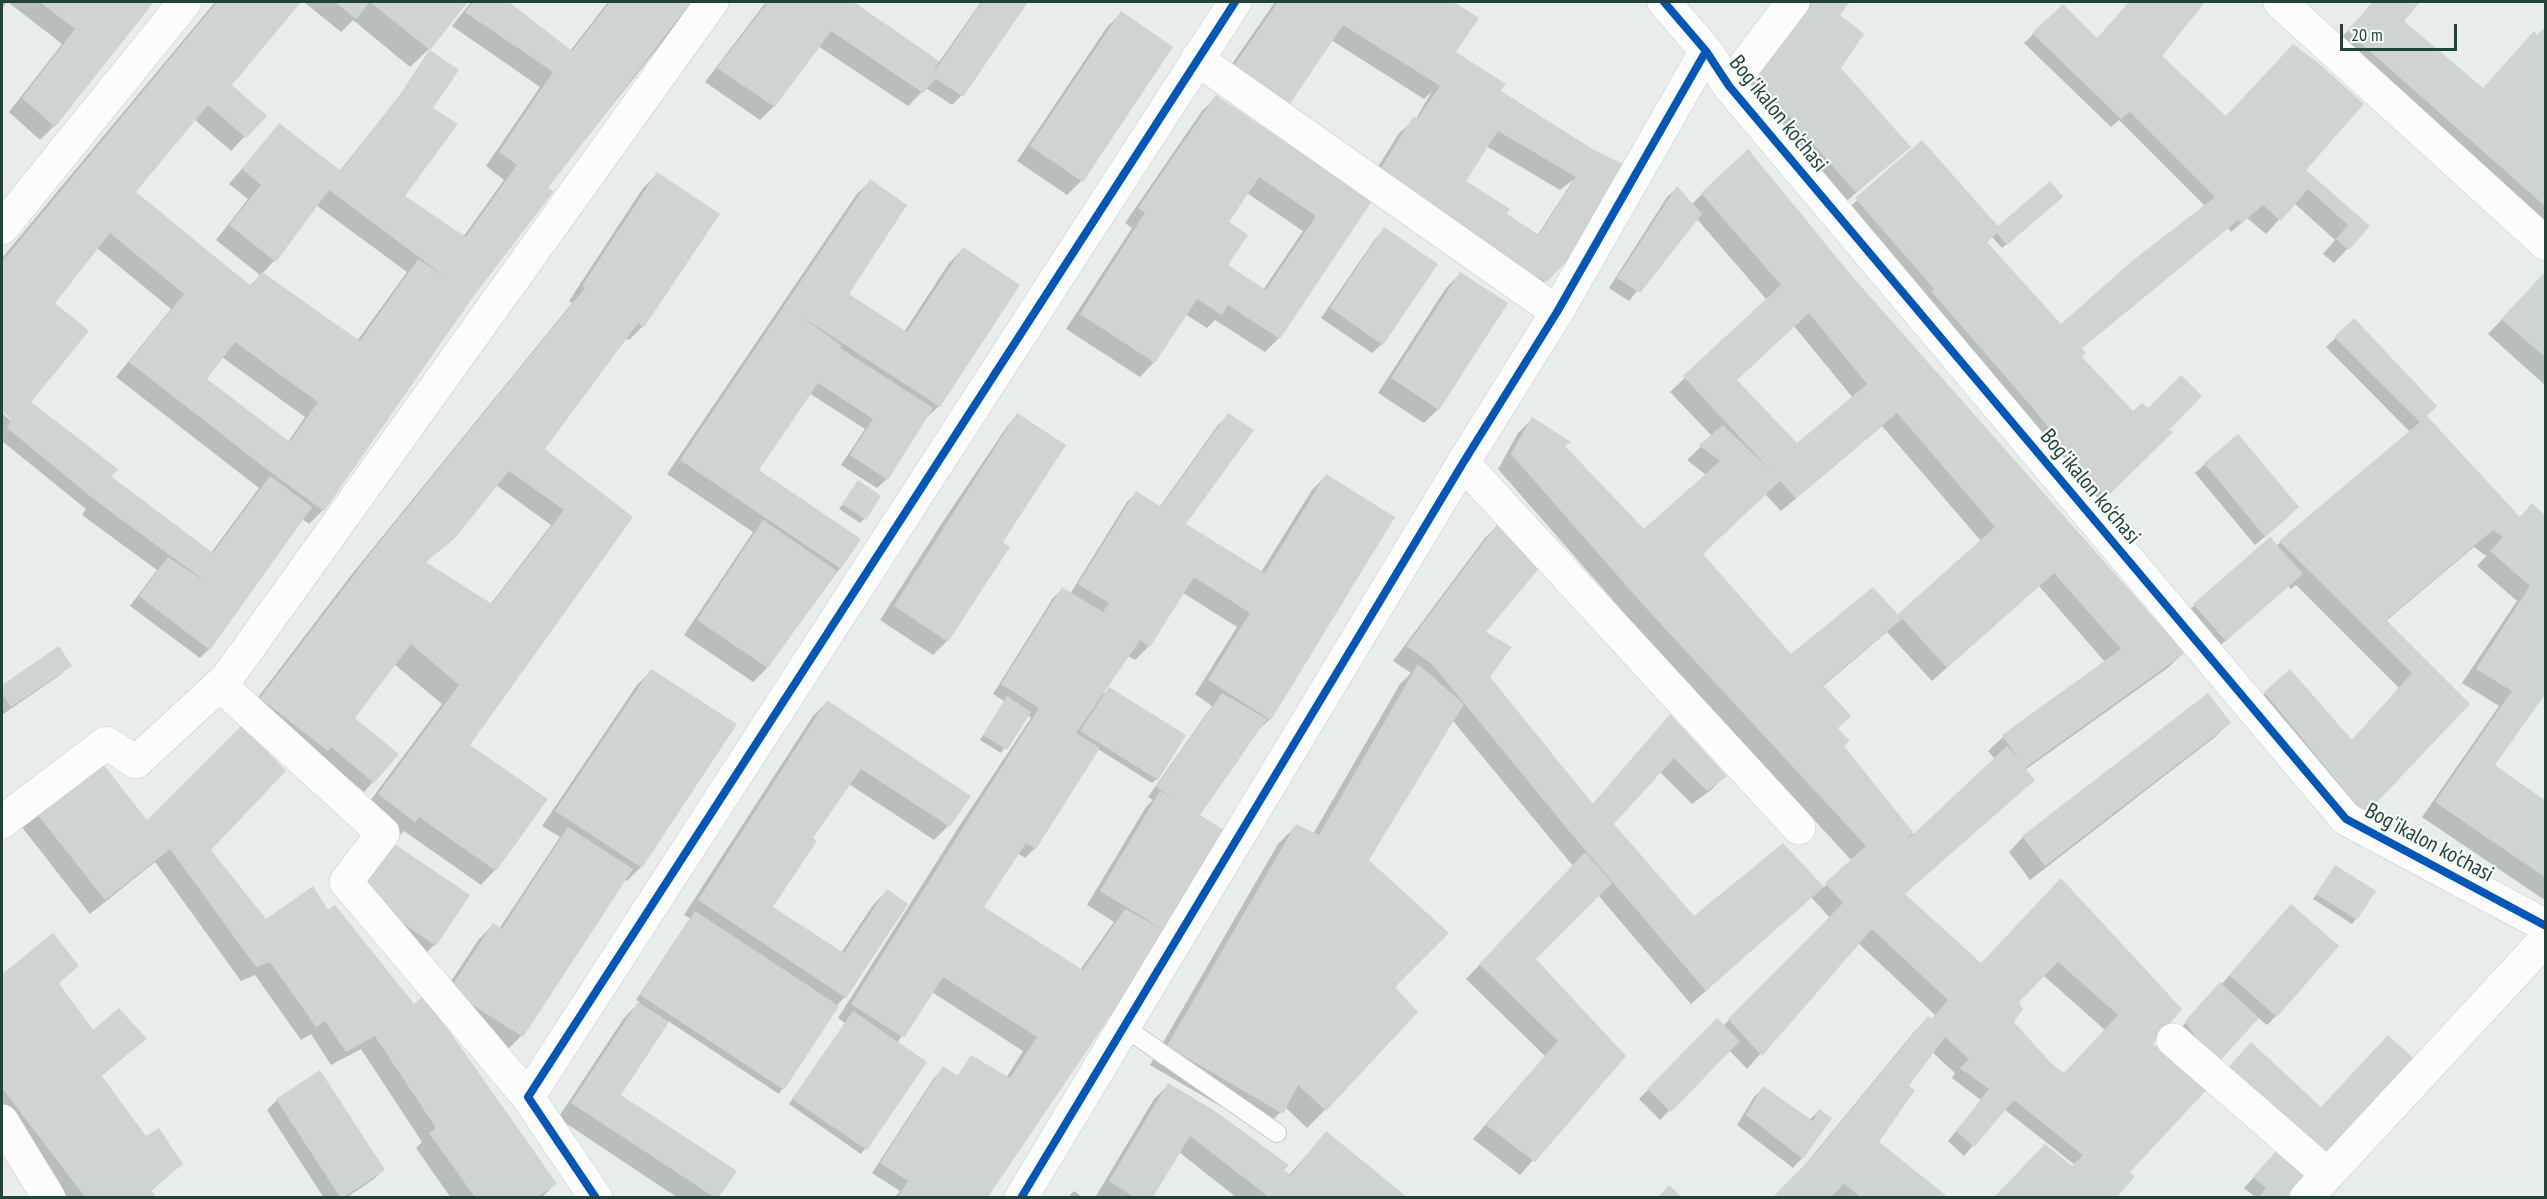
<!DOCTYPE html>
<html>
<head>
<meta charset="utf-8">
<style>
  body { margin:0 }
  #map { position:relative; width:2547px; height:1199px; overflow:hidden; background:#e8edeb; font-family:"PT Sans Narrow",sans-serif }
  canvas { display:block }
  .frame { position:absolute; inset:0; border:3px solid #24423a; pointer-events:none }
  .scale { position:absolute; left:2340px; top:24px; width:117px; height:27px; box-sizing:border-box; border:3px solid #24423a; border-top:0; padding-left:8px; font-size:18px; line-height:21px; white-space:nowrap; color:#24423a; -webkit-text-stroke:4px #f7fbf9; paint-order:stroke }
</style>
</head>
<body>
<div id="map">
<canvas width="2547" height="1199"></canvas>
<div class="frame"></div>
<div class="scale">20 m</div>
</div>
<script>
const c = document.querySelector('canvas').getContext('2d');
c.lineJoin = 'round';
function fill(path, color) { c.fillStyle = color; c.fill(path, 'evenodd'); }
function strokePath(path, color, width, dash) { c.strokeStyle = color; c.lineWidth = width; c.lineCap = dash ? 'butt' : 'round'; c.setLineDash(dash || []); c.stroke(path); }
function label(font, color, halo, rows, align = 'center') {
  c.font = font + ' "PT Sans Narrow",sans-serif'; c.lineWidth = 4.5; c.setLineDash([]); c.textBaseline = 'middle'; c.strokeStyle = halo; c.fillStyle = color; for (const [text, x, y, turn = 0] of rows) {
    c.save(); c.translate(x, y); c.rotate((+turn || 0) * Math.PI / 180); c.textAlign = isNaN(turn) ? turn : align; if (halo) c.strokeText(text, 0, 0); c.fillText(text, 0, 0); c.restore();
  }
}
fill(new Path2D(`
  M 2,2 L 7,2 L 2,9 Z
  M 8,2 L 153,2 L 54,126 L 40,140 L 9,112 L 62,44 Z
  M 215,2 L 299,2 L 230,85 L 264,116 L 231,151 L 194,119 L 133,193 L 249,287 L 260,275 L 216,240 L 248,199 L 229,184 L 279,125 L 339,172 L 400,95 L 429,51 L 457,70 L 431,108 L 403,196 L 463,237 L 504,180 L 486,166 L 540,87 L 452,26 L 471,2 L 506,2 L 570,51 L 608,2 L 694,2 L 546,189 L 323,510 L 309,524 L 302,519 L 209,649 L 200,658 L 130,606 L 157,570 L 82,515 L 86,509 L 2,441 L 2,413 L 11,421 L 13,419 L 2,409 L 2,258 ZM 316,205 L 407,272 L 357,341 L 262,274 L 274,261 ZM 97,248 L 171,309 L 116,377 L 259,488 L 211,553 L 106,483 L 29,402 L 52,303 ZM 222,357 L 305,417 L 288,442 L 205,379 Z
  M 304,2 L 466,2 L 429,49 L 410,67 L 353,20 L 341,32 Z
  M 766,2 L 852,2 L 939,62 L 981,2 L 1026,2 L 961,96 L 952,105 L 926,88 L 908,106 L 818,46 L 774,106 L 760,120 L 705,82 Z
  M 1275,2 L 1451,2 L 1477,18 L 1454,52 L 1499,91 L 1593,151 L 1566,260 L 1536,290 L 1368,183 L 1399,133 L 1416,119 L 1432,91 L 1424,99 L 1331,40 L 1218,84 ZM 1486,146 L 1560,190 L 1574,179 L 1537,236 L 1499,221 L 1464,181 Z
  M 1799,2 L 1849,2 L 1838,16 L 1839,68 L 1909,147 L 1841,206 L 1737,86 Z
  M 2130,2 L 2204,2 L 2160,57 L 2226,117 L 2304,170 L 2368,227 L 2334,263 L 2323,254 L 2335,240 L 2294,203 L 2266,234 L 2247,218 L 2231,232 L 2228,228 L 2081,349 L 2080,357 L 2133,413 L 2171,432 L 2091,510 L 1842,214 L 1922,142 L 1998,228 L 2057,201 L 2002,248 L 1992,237 L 1986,243 L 2061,327 L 2205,206 L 2119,120 L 2111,127 L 2024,43 L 2063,6 L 2096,40 Z
  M 2373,2 L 2418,2 L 2402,21 L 2482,90 L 2534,33 L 2537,36 L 2546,26 L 2546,233 L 2334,46 Z
  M 1121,13 L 1081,181 L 1067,195 L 1017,161 L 1107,27 Z
  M 1216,97 L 1370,201 L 1279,338 L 1265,352 L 1215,320 L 1207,328 L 1185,314 L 1154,362 L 1140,377 L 1066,329 L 1132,228 L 1125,223 L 1202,111 ZM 1247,193 L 1303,231 L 1263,290 L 1226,265 L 1227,222 Z
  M 657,174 L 643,326 L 629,340 L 625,338 L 543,449 L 631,517 L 468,745 L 546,799 L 495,870 L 481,885 L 404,831 L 396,839 L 361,813 L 442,704 L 394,664 L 344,728 L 373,782 L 364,792 L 321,756 L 243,717 L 352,574 L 572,303 L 569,301 L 643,188 ZM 496,485 L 551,525 L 490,605 L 425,563 L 453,538 Z
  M 870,181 L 846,294 L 904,332 L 949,263 L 963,249 L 939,406 L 924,420 L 887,479 L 877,488 L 841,465 L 865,429 L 809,393 L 756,470 L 840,568 L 767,668 L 753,682 L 684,635 L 753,532 L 667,474 L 856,195 Z
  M 1677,188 L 1691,205 L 1702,194 L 1850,276 L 2183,653 L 2169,667 L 2025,770 L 1904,895 L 1980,965 L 2047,895 L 2151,1045 L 2128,1172 L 2133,1176 L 2115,1198 L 1995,1198 L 2031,1160 L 2072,1168 L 2075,1165 L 2004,1109 L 1964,1156 L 1948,1141 L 1981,1100 L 1952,1078 L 1955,1073 L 1932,1052 L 1907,1086 L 1877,1143 L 1946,1198 L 1774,1198 L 1799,1172 L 1914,1032 L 1928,1018 L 1931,1020 L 1935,1015 L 1858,943 L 1747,1069 L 1729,1050 L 1660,1120 L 1639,1099 L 1717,1020 L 1723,1026 L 1830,918 L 1811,897 L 1691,1004 L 1598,895 L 1534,959 L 1624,1056 L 1520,1175 L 1473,1139 L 1545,1056 L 1466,979 L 1573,866 L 1453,721 L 1367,860 L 1393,987 L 1325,1110 L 1307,1128 L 1285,1107 L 1263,1131 L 1150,1065 L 1278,844 L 1296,826 L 1313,834 L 1400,684 L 1411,673 L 1393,661 L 1485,538 L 1499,524 L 1484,633 L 1488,677 L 1592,805 L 1656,731 L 1725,776 L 1711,790 L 1692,804 L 1660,772 L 1611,824 L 1694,918 L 1823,888 L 1852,861 L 1632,622 L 1498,469 L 1518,433 L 1532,419 L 1563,447 L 1644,531 L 1706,475 L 1687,460 L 1712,436 L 1670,392 L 1767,300 L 1697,219 L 1629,301 L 1609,288 L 1667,197 ZM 1794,326 L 1853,398 L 1797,445 L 1736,381 ZM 1882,426 L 1981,541 L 1897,616 L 1791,656 L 1701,554 L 1765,494 L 1781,511 ZM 2039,586 L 2105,662 L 2003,737 L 1988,751 L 1995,759 L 1914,835 L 1842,746 L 1822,687 L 1887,632 L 1932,681 ZM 2043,975 L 2105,1030 L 2063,1075 L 2050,1065 L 2012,1023 L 2017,1001 Z
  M 1385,229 L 1382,344 L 1372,353 L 1321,318 L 1375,239 Z
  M 2546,273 L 2546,386 L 2488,334 Z
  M 1460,274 L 1438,409 L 1424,423 L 1378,393 L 1446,288 Z
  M 2354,320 L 2425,416 L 2519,518 L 2532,505 L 2546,691 L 2493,766 L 2546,803 L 2546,901 L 2422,817 L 2499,706 L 2462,683 L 2517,601 L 2477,566 L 2486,556 L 2474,547 L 2386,621 L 2468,704 L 2364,814 L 2255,702 L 2290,671 L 2351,741 L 2399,688 L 2296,585 L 2291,589 L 2288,586 L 2216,649 L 2185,614 L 2195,605 L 2276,546 L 2410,432 L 2326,347 Z
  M 1017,415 L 1002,541 L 947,641 L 933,655 L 880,620 L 940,526 L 1008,425 Z
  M 1228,415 L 1184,524 L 1261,572 L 1312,490 L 1326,476 L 1270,719 L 1255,733 L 1197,816 L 1222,831 L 1161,931 L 1165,933 L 986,1198 L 894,1198 L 900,1191 L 872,1173 L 934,1078 L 943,1068 L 957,1077 L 971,1057 L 1006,1078 L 1023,1051 L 932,992 L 897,1043 L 925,1062 L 861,1154 L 789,1104 L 845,1023 L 838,1018 L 960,825 L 1031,718 L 1027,715 L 1001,753 L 980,740 L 1004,701 L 993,694 L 1053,598 L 1062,589 L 1070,594 L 1127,502 L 1136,493 L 1159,508 L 1218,425 ZM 1183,593 L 1237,627 L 1195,694 L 1212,706 L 1148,797 L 1153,800 L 1146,807 L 1087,905 L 1114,922 L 1080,970 L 982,907 L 1017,853 L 1025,858 L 1035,848 L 1098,749 L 1152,783 L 1157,779 L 1110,689 L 1100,696 L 1128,656 L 1135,660 L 1149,646 Z
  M 2205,464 L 2288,517 L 2255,545 L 2195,473 Z
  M 854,487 L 864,519 L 860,523 L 839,509 Z
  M 58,648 L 70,666 L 60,675 L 2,715 L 2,687 Z
  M 651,671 L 641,867 L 627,881 L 624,879 L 521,1036 L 507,1050 L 436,1004 L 479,939 L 493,925 L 499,929 L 560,837 L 542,826 L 637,685 Z
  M 2208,695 L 2229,723 L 2215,737 L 2030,880 L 2009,852 L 2023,837 Z
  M 827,702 L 948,826 L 934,840 L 849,784 L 811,839 L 771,908 L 841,953 L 873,905 L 887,891 L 845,997 L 836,1006 L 779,1094 L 668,1021 L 619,1095 L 734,1172 L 717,1198 L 678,1198 L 558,1118 L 624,1018 L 640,1002 L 636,1000 L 690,918 L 684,915 L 813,716 Z
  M 35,811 L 147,822 L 209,850 L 266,921 L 328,913 L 555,1184 L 541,1198 L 451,1198 L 416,1148 L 422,1142 L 361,1049 L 331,1065 L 311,1034 L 301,1040 L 255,975 L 241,981 L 155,862 L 90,914 L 21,826 Z
  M 2335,867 L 2356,919 L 2352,924 L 2313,899 Z
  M 468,895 L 434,945 L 425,954 L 351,903 Z
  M 2282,915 L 2276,1016 L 2267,1025 L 2257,1017 L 2217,1062 L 2177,1032 L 2221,985 Z
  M 53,935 L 58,984 L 93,1032 L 145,1039 L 100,1077 L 146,1138 L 181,1164 L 150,1192 L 154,1198 L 60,1198 L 2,1120 L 2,976 Z
  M 2251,1044 L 2291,1198 L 2257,1198 L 2244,1188 L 2278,1151 Z
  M 320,1072 L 383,1170 L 374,1179 L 346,1198 L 324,1198 L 267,1110 L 277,1100 Z
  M 1169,1084 L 1289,1175 L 1326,1133 L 1404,1198 L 1237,1198 L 1179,1152 L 1151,1198 L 1099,1198 L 1096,1196 L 1154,1099 Z
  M 1763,1088 L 1809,1120 L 1819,1111 L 1830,1118 L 1802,1158 L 1793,1168 L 1737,1125 L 1754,1097 Z
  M 1074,1191 L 1083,1198 L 1067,1198 Z`), '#0003');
fill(new Path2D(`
  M 40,2 L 154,2 L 55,127 L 22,98 L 75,29 Z
  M 217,2 L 301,2 L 232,85 L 267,116 L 246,138 L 208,105 L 136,192 L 251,286 L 262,272 L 360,341 L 418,259 L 447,278 L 329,190 L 276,262 L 229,225 L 261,185 L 242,169 L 279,123 L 341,171 L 404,89 L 430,50 L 459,70 L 433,108 L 458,124 L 405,196 L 466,237 L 517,165 L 499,152 L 553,72 L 465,12 L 473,2 L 509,2 L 572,51 L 610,2 L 691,2 L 548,188 L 554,191 L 473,297 L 324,511 L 269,471 L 129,362 L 184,294 L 110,233 L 55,303 L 89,331 L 31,402 L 118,469 L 112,477 L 213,553 L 270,476 L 312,507 L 210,650 L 139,596 L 168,557 L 213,587 L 95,500 L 7,428 L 11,419 L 2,411 L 2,262 ZM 235,342 L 318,402 L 290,442 L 207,379 Z
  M 335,2 L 468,2 L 430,50 L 370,2 L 356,19 Z
  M 768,2 L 854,2 L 939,61 L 932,75 L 982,2 L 1028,2 L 963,97 L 936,79 L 923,93 L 831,31 L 775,107 L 717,68 Z
  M 1278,2 L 1454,2 L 1479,18 L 1456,52 L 1506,84 L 1501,91 L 1594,150 L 1627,166 L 1567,261 L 1547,282 L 1507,262 L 1381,168 L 1413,117 L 1418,118 L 1440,86 L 1343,25 L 1288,107 L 1231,70 ZM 1498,131 L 1576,177 L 1539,235 L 1507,214 L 1510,209 L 1466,181 Z
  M 1800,2 L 1850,2 L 1840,15 L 1864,34 L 1841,68 L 1911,147 L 1856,193 L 1750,71 Z
  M 2129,2 L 2205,2 L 2162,56 L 2226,116 L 2293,44 L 2317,62 L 2364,104 L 2306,170 L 2370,226 L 2349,250 L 2336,239 L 2348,225 L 2308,189 L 2281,221 L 2263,205 L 2242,223 L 2238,220 L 2082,348 L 2086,353 L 2082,357 L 2133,411 L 2142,403 L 2148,408 L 2181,375 L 2202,396 L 2169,430 L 2173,432 L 2106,498 L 2031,406 L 1931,291 L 1934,289 L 1855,198 L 1922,140 L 1998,226 L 2050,181 L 2063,197 L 2007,245 L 1997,233 L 1987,242 L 2061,324 L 2132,261 L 2215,197 L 2130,112 L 2121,119 L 2032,33 L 2063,4 L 2097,38 Z
  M 2373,2 L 2420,2 L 2404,21 L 2483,88 L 2534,31 L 2537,35 L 2546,26 L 2546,207 L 2347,31 Z
  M 1121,11 L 1173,47 L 1083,182 L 1030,146 Z
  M 1216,95 L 1372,201 L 1280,339 L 1228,305 L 1222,315 L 1197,299 L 1155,363 L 1080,314 L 1145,213 L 1138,208 ZM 1259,177 L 1316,216 L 1266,290 L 1228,265 L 1248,235 L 1229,222 Z
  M 1748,149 L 1851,275 L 2185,653 L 2025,768 L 2035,780 L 1905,894 L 1981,963 L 2061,878 L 2182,1009 L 2153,1044 L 2172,1059 L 2213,1083 L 2130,1172 L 2135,1176 L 2117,1197 L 1994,1197 L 2045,1144 L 2072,1166 L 2083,1155 L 2014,1100 L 1974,1147 L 1956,1131 L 1989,1089 L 1960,1068 L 1969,1059 L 1945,1037 L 1909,1086 L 1915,1090 L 1879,1142 L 1948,1197 L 1861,1197 L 1844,1184 L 1831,1197 L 1773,1197 L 1813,1156 L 1928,1016 L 1932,1019 L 1948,1000 L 1872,929 L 1762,1056 L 1728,1019 L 1843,903 L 1825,883 L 1866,846 L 1646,608 L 1511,454 L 1532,417 L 1571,442 L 1565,446 L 1644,529 L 1720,461 L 1699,445 L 1723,425 L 1771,471 L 1683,376 L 1781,285 L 1701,193 ZM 1809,313 L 1867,384 L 1797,443 L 1737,380 ZM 1897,413 L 1995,527 L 1898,614 L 1947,668 L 2054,573 L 2121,649 L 2002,735 L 2019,760 L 2007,746 L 1905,842 L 1913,832 L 1844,746 L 1850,741 L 1838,728 L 1851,716 L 1823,685 L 1902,619 L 1873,587 L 1791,654 L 1703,554 L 1780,481 L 1796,498 ZM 2058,962 L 2118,1015 L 2064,1073 L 2051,1063 L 2014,1022 L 2023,1009 L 2019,1002 Z
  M 657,172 L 720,214 L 644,327 L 638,323 L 545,449 L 633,517 L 470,745 L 548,799 L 496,871 L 419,817 L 415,822 L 378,794 L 459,685 L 411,644 L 355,718 L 399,754 L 374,783 L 331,747 L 328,751 L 260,698 L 370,554 L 585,288 L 582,286 ZM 509,471 L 564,510 L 492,604 L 426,562 L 454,539 Z
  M 870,179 L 907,205 L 849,294 L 907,332 L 963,247 L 1020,285 L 940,407 L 798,314 L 842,346 L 840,348 L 933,408 L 888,480 L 850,455 L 873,419 L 818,383 L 759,470 L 861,539 L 841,569 L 680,460 Z
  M 1677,186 L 1702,214 L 1640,293 L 1617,278 Z
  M 1384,227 L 1438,264 L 1383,345 L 1330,308 Z
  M 2546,271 L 2546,358 L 2501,319 Z
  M 1460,272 L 1508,303 L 1439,410 L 1391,378 Z
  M 2354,318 L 2437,406 L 2427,416 L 2520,517 L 2532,503 L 2546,516 L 2546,693 L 2495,765 L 2546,801 L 2546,878 L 2435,802 L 2512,691 L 2476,669 L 2530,586 L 2490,551 L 2503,537 L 2493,530 L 2386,620 L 2470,704 L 2365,815 L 2264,692 L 2290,669 L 2352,740 L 2412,673 L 2279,541 L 2420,422 L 2334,337 Z
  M 1017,413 L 1066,445 L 1003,542 L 1010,547 L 948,642 L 894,606 Z
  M 1228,413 L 1254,430 L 1186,524 L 1265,573 L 1326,474 L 1395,517 L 1271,720 L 1208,680 L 1250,613 L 1194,577 L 1150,647 L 1140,640 L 1076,733 L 1100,748 L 1036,849 L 1026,843 L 984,907 L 1083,970 L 1125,909 L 1167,932 L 988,1197 L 898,1197 L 908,1181 L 880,1163 L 943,1066 L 958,1076 L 971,1055 L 1010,1078 L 1037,1037 L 943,977 L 904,1038 L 851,1004 L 1038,710 L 1039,708 L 1001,684 L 1062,587 L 1103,612 L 1109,603 L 1078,584 L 1136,491 L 1161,507 Z
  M 2238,434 L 2299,507 L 2265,537 L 2204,463 Z
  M 858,480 L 881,496 L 866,520 L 842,504 Z
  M 763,520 L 837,571 L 768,668 L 697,620 Z
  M 1499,522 L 1542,565 L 1486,632 L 1512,647 L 1490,677 L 1593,804 L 1670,714 L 1727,776 L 1707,791 L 1674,758 L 1614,824 L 1694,916 L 1783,843 L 1824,887 L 1706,991 L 1569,831 L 1432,664 L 1406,646 Z
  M 2270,537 L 2303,574 L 2226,641 L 2193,604 Z
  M 59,646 L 72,666 L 11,707 L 2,694 L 2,685 Z
  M 1418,664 L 1464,704 L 1369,860 L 1449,933 L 1395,987 L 1418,1012 L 1326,1111 L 1298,1085 L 1283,1114 L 1167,1046 L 1296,824 L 1319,835 Z
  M 651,669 L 737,724 L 642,868 L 555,811 Z
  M 1109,687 L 1186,735 L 1158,780 L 1080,731 Z
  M 1222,693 L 1267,719 L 1200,815 L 1224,830 L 1164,930 L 1100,891 L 1160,791 L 1176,800 L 1156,787 Z
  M 2208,693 L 2231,723 L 2045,866 L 2022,836 Z
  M 1007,696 L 1031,712 L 1007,750 L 983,735 Z
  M 827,700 L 971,796 L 950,827 L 861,769 L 813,838 L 817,841 L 773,907 L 844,953 L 887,889 L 908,904 L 846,998 L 698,900 Z
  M 242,725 L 286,771 L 211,850 L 266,919 L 313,886 L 328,910 L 335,905 L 414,1004 L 424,995 L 557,1184 L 537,1197 L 475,1197 L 429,1133 L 436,1128 L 375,1036 L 346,1052 L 325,1021 L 316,1027 L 270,962 L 256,967 L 170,849 L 105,900 L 34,810 L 99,759 L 147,820 Z
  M 568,827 L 633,869 L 523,1037 L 449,990 L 493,923 L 502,929 Z
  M 393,843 L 470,895 L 436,946 L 359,893 Z
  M 1585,852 L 1612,883 L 1536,959 L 1626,1056 L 1535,1162 L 1486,1125 L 1558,1041 L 1479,964 Z
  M 2335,865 L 2376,891 L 2357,920 L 2316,894 Z
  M 2291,904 L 2339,946 L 2277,1017 L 2229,975 Z
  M 695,911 L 839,1006 L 784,1090 L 640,995 Z
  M 53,933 L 79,966 L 59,983 L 93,1030 L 119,1008 L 147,1039 L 101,1075 L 146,1136 L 159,1128 L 183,1164 L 151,1190 L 156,1197 L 85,1197 L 2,1088 L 2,974 Z
  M 2220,982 L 2259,1018 L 2218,1063 L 2204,1050 L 2185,1021 Z
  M 638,1002 L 669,1022 L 621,1095 L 737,1171 L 719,1197 L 714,1197 L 571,1103 Z
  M 853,1011 L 927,1062 L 867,1150 L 792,1099 Z
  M 1717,1018 L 1740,1041 L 1671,1112 L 1647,1089 Z
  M 2388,1035 L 2420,1064 L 2327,1165 L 2226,1070 L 2251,1042 L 2321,1107 Z
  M 320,1070 L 385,1170 L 344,1197 L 340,1197 L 276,1099 Z
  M 1168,1083 L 1212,1109 L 1289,1165 L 1284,1170 L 1291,1175 L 1326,1131 L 1407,1197 L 1269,1197 L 1190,1136 L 1153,1197 L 1134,1197 L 1109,1181 Z
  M 1763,1086 L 1813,1121 L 1819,1109 L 1832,1118 L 1803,1159 L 1746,1115 Z
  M 2278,1149 L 2313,1174 L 2293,1197 L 2259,1197 L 2266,1188 L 2253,1177 Z
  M 1669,1185 L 1682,1197 L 1658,1197 Z`), '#cfd4d2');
const lane = new Path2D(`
  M 1124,1027 L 1277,1133`);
const street = new Path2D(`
  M 1664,2 L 1706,51 L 1729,86 L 2346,819 L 2546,926
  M 2280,2 L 2546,244
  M 1197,59 L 1557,312
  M 1729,86 L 1793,2
  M 2,228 L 185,2
  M 1463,463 L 1799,828
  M 220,685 L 383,833 L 346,882 L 528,1097
  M 2,822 L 106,743 L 136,762 L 227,678 L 712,2
  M 2173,1040 L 2327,1174
  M 2,1121 L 49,1198
  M 596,1198 L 528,1097 L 1235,2
  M 1021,1198 L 1463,463 L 1557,312 L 1706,51
  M 2306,1198 L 2546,939`);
strokePath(lane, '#c5cac8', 20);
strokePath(street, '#c5cac8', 34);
strokePath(lane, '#fcfcfc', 18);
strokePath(street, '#fcfcfc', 33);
strokePath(new Path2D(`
  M 1664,2 L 1706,51 L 1729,86 L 2346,819 L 2546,926
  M 596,1198 L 528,1097 L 1235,2
  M 1021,1198 L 1463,463 L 1557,312 L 1706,51`), '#0057b8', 8);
label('22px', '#24423a', '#f7fbf9', [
  ["Bog'ikalon ko'chasi",1778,114,51],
  ["Bog'ikalon ko'chasi",2090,487,50],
  ["Bog'ikalon ko'chasi",2429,843,28]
]);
</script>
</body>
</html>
